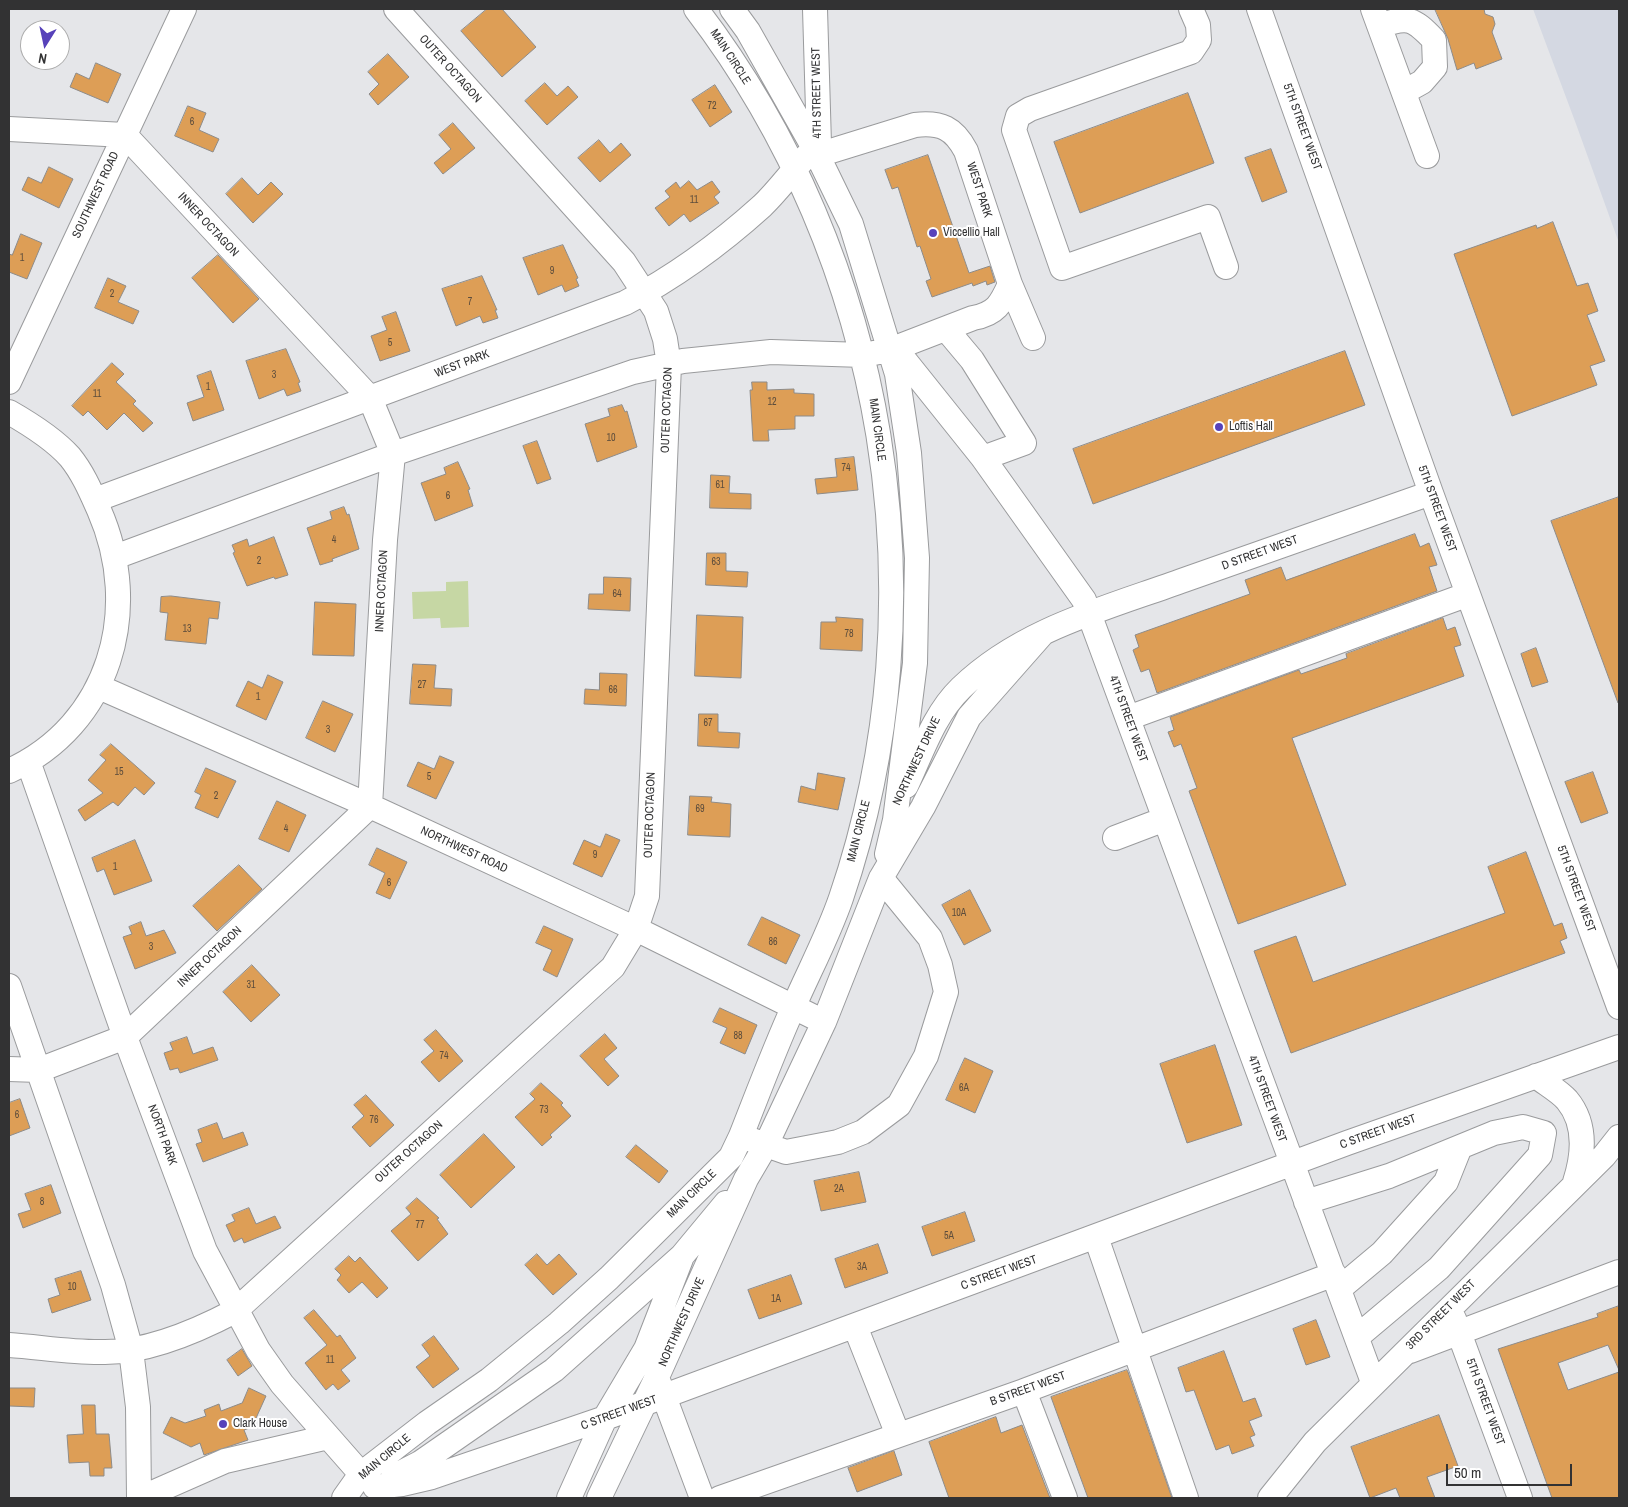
<!DOCTYPE html>
<html>
<head>
<meta charset="utf-8">
<style>
  body { margin:0 }
  #map { position:relative; width:1628px; height:1507px; overflow:hidden; background:#e5e6e9; font-family:"Archivo Narrow",sans-serif }
  canvas { display:block }
  .frame { position:absolute; inset:0; border:10px solid #323233; pointer-events:none }
  .north { position:absolute; left:20px; top:20px; width:50px; height:50px; box-sizing:border-box; background:#fff; border:1px solid #adadad; border-radius:50%; rotate:190deg; font-size:14px; font-weight:700; line-height:20px; text-align:center; color:#323233 }
  .north::after { content:''; display:block; margin:auto; width:18px; height:22px; background:#5742ba; clip-path:polygon(50% 0,100% 100%,50% 72%,0 100%) }
  .scale { position:absolute; left:1446px; top:1464px; width:126px; height:22px; box-sizing:border-box; border:2px solid #323233; border-top:0; padding-left:6px; font-size:15px; line-height:18px; white-space:nowrap; color:#323233; -webkit-text-stroke:4px #fff; paint-order:stroke }
</style>
</head>
<body>
<div id="map">
<canvas width="1628" height="1507"></canvas>
<div class="frame"></div>
<div class="north">N</div>
<div class="scale">50 m</div>
</div>
<script>
const c = document.querySelector('canvas').getContext('2d');
c.lineJoin = 'round';
function fill(path, color) { c.fillStyle = color; c.fill(path, 'evenodd'); }
function strokePath(path, color, width, dash) { c.strokeStyle = color; c.lineWidth = width; c.lineCap = dash ? 'butt' : 'round'; c.setLineDash(dash || []); c.stroke(path); }
function label(font, color, halo, rows, align = 'center') {
  c.font = font + ' "Archivo Narrow",sans-serif'; c.lineWidth = 4; c.setLineDash([]); c.textBaseline = 'middle'; c.strokeStyle = halo; c.fillStyle = color; for (const [text, x, y, turn = 0] of rows) {
    c.save(); c.translate(x, y); c.rotate((+turn || 0) * Math.PI / 180); c.textAlign = isNaN(turn) ? turn : align; if (halo) c.strokeText(text, 0, 0); c.fillText(text, 0, 0); c.restore();
  }
}
fill(new Path2D(`
  M 1533,9 L 1619,9 L 1619,243 L 1576,124 Z`), '#d4d8e2');
fill(new Path2D(`
  M 468,581 L 469,627 L 441,628 L 440,618 L 413,619 L 412,592 L 446,591 L 446,582 Z`), '#c6d7a4');
const building = new Path2D(`
  M 487,9 L 502,9 L 536,47 L 502,77 L 461,31 Z
  M 1435,9 L 1484,9 L 1485,14 L 1493,17 L 1495,24 L 1492,32 L 1502,59 L 1476,69 L 1474,63 L 1457,70 L 1448,39 Z
  M 388,54 L 409,77 L 378,105 L 369,94 L 379,84 L 368,72 Z
  M 96,63 L 121,74 L 108,103 L 70,87 L 76,73 L 89,79 Z
  M 545,83 L 557,96 L 568,86 L 578,97 L 547,125 L 525,101 Z
  M 715,85 L 732,112 L 710,127 L 692,100 Z
  M 1188,93 L 1214,163 L 1080,213 L 1054,142 Z
  M 188,106 L 206,113 L 199,130 L 219,139 L 213,152 L 175,136 Z
  M 453,123 L 475,148 L 443,174 L 434,163 L 451,149 L 439,135 Z
  M 599,140 L 610,153 L 621,143 L 631,155 L 600,182 L 578,158 Z
  M 1271,149 L 1287,192 L 1262,202 L 1245,158 Z
  M 928,155 L 969,273 L 990,266 L 995,282 L 987,285 L 986,281 L 973,286 L 972,283 L 932,297 L 926,281 L 931,279 L 920,246 L 917,247 L 898,187 L 892,189 L 885,170 Z
  M 49,167 L 73,179 L 59,208 L 22,190 L 28,177 L 41,183 Z
  M 242,178 L 258,195 L 271,182 L 283,194 L 253,223 L 226,194 Z
  M 689,181 L 697,190 L 712,181 L 720,192 L 714,197 L 719,203 L 690,222 L 684,214 L 669,226 L 655,208 L 670,197 L 665,191 L 676,182 L 680,188 Z
  M 1553,222 L 1577,286 L 1588,283 L 1598,311 L 1587,315 L 1605,361 L 1590,366 L 1597,385 L 1512,416 L 1454,254 L 1536,225 L 1537,228 Z
  M 21,234 L 42,243 L 27,279 L 9,272 L 9,254 L 12,255 Z
  M 563,245 L 578,278 L 576,279 L 579,286 L 565,292 L 562,285 L 538,295 L 523,258 Z
  M 218,255 L 259,299 L 233,323 L 192,278 Z
  M 482,276 L 497,310 L 495,310 L 498,318 L 483,323 L 480,316 L 456,326 L 442,289 Z
  M 108,278 L 126,286 L 118,302 L 139,311 L 133,324 L 95,308 Z
  M 396,312 L 410,351 L 380,361 L 371,336 L 387,330 L 382,317 Z
  M 286,349 L 300,382 L 298,383 L 301,391 L 287,396 L 284,389 L 259,399 L 246,361 Z
  M 1345,351 L 1365,405 L 1093,504 L 1073,449 Z
  M 112,363 L 124,374 L 116,382 L 136,401 L 133,404 L 153,423 L 143,432 L 124,413 L 107,430 L 88,411 L 83,416 L 72,406 Z
  M 211,371 L 224,410 L 193,421 L 187,403 L 204,397 L 197,376 Z
  M 752,382 L 767,382 L 767,390 L 794,389 L 794,393 L 814,394 L 814,416 L 795,416 L 795,429 L 768,430 L 769,441 L 753,441 L 750,390 L 752,390 Z
  M 622,405 L 625,412 L 627,411 L 637,447 L 597,462 L 585,424 L 610,416 L 608,409 Z
  M 537,441 L 551,479 L 537,484 L 523,446 Z
  M 854,457 L 858,490 L 817,494 L 815,479 L 837,477 L 835,459 Z
  M 458,462 L 470,489 L 468,490 L 473,506 L 435,521 L 421,483 L 446,474 L 444,468 Z
  M 711,475 L 730,476 L 729,493 L 751,494 L 751,509 L 710,508 Z
  M 1619,497 L 1619,703 L 1618,703 L 1551,521 Z
  M 344,507 L 347,515 L 349,514 L 359,549 L 332,559 L 333,561 L 320,565 L 307,528 L 332,519 L 330,512 Z
  M 1415,534 L 1420,547 L 1429,543 L 1437,565 L 1429,567 L 1437,591 L 1157,693 L 1149,669 L 1141,672 L 1133,650 L 1139,647 L 1135,635 L 1250,594 L 1245,580 L 1281,567 L 1286,580 Z
  M 274,537 L 288,575 L 275,579 L 274,577 L 247,586 L 233,553 L 235,552 L 232,545 L 247,539 L 249,546 Z
  M 707,553 L 726,553 L 726,571 L 748,572 L 747,587 L 706,585 Z
  M 604,577 L 631,578 L 630,611 L 588,609 L 589,594 L 603,594 Z
  M 171,596 L 220,602 L 218,619 L 209,618 L 206,644 L 165,640 L 168,613 L 160,612 L 161,597 Z
  M 315,602 L 356,604 L 354,656 L 313,655 Z
  M 697,615 L 743,617 L 741,678 L 695,676 Z
  M 836,617 L 863,619 L 862,651 L 820,649 L 821,622 L 836,622 Z
  M 1443,618 L 1447,630 L 1455,627 L 1461,645 L 1454,647 L 1464,676 L 1292,738 L 1346,885 L 1238,924 L 1189,791 L 1197,788 L 1181,744 L 1174,747 L 1168,732 L 1174,730 L 1170,717 L 1299,670 L 1301,674 L 1347,658 L 1346,654 Z
  M 1536,648 L 1548,682 L 1532,687 L 1521,654 Z
  M 413,664 L 436,665 L 434,688 L 452,689 L 451,706 L 410,704 Z
  M 600,673 L 627,674 L 626,706 L 584,704 L 585,689 L 599,690 Z
  M 268,675 L 283,682 L 266,720 L 236,706 L 248,681 L 262,688 Z
  M 323,701 L 353,714 L 335,752 L 306,738 Z
  M 699,714 L 718,714 L 718,732 L 740,733 L 739,748 L 698,746 Z
  M 111,744 L 155,783 L 144,795 L 135,787 L 118,806 L 113,802 L 85,821 L 78,810 L 103,793 L 88,780 L 106,760 L 100,755 Z
  M 440,756 L 454,762 L 436,799 L 407,786 L 418,762 L 434,769 Z
  M 206,768 L 236,781 L 218,818 L 195,808 L 201,795 L 195,792 Z
  M 1593,772 L 1608,813 L 1581,823 L 1565,782 Z
  M 818,773 L 845,778 L 838,810 L 798,802 L 801,786 L 815,790 Z
  M 690,796 L 712,797 L 711,802 L 731,804 L 730,837 L 688,835 Z
  M 277,801 L 306,815 L 289,852 L 259,839 Z
  M 606,834 L 620,840 L 602,877 L 573,864 L 584,840 L 600,847 Z
  M 135,840 L 152,881 L 114,895 L 104,869 L 97,872 L 92,858 Z
  M 377,848 L 407,862 L 390,899 L 376,893 L 385,873 L 369,865 Z
  M 1526,852 L 1554,926 L 1562,923 L 1567,938 L 1560,941 L 1565,953 L 1291,1053 L 1254,951 L 1296,936 L 1313,982 L 1505,913 L 1488,867 Z
  M 239,865 L 262,889 L 217,931 L 193,906 Z
  M 970,890 L 991,931 L 964,945 L 942,905 Z
  M 762,917 L 800,935 L 786,964 L 748,945 Z
  M 141,922 L 146,936 L 164,930 L 176,953 L 135,969 L 123,937 L 132,934 L 129,927 Z
  M 544,926 L 573,939 L 557,977 L 543,970 L 552,950 L 536,943 Z
  M 252,965 L 280,995 L 251,1022 L 223,992 Z
  M 720,1008 L 757,1025 L 745,1054 L 720,1043 L 727,1028 L 713,1022 Z
  M 436,1030 L 463,1061 L 439,1082 L 421,1062 L 434,1051 L 424,1040 Z
  M 605,1034 L 617,1048 L 604,1059 L 619,1076 L 608,1086 L 580,1056 Z
  M 187,1037 L 193,1054 L 213,1047 L 218,1060 L 180,1073 L 178,1068 L 170,1070 L 164,1053 L 173,1050 L 170,1043 Z
  M 1215,1045 L 1242,1125 L 1187,1143 L 1160,1064 Z
  M 965,1058 L 993,1071 L 975,1113 L 946,1100 Z
  M 541,1083 L 563,1103 L 561,1105 L 571,1116 L 550,1135 L 552,1137 L 542,1146 L 515,1117 L 535,1099 L 530,1094 Z
  M 366,1095 L 394,1125 L 370,1147 L 352,1127 L 364,1116 L 354,1105 Z
  M 20,1099 L 30,1128 L 9,1136 L 9,1103 Z
  M 217,1123 L 223,1139 L 243,1132 L 248,1145 L 203,1162 L 196,1144 L 202,1142 L 198,1130 Z
  M 484,1134 L 515,1167 L 471,1208 L 440,1175 Z
  M 636,1145 L 668,1171 L 659,1183 L 626,1157 Z
  M 859,1172 L 866,1202 L 821,1211 L 814,1181 Z
  M 51,1185 L 61,1213 L 23,1228 L 18,1214 L 31,1210 L 25,1194 Z
  M 417,1198 L 439,1218 L 437,1219 L 448,1234 L 418,1261 L 391,1231 L 411,1214 L 406,1208 Z
  M 249,1208 L 256,1224 L 275,1216 L 281,1228 L 244,1243 L 242,1238 L 234,1242 L 226,1225 L 235,1221 L 232,1215 Z
  M 965,1212 L 975,1241 L 932,1256 L 922,1227 Z
  M 878,1244 L 888,1273 L 845,1288 L 835,1259 Z
  M 537,1254 L 547,1265 L 559,1254 L 577,1274 L 553,1295 L 525,1265 Z
  M 349,1256 L 355,1262 L 360,1257 L 388,1288 L 377,1298 L 362,1282 L 349,1293 L 337,1280 L 341,1275 L 335,1269 Z
  M 81,1271 L 91,1300 L 52,1313 L 48,1299 L 60,1295 L 55,1279 Z
  M 791,1275 L 802,1304 L 759,1319 L 748,1290 Z
  M 1619,1306 L 1619,1370 L 1608,1345 L 1558,1363 L 1568,1390 L 1619,1372 L 1619,1498 L 1552,1498 L 1498,1349 L 1598,1317 L 1597,1314 Z
  M 314,1310 L 337,1337 L 340,1335 L 356,1358 L 341,1370 L 350,1381 L 338,1390 L 333,1384 L 326,1390 L 305,1363 L 327,1345 L 304,1318 Z
  M 1316,1320 L 1330,1357 L 1306,1365 L 1293,1329 Z
  M 434,1336 L 459,1369 L 433,1388 L 416,1367 L 430,1356 L 422,1345 Z
  M 242,1349 L 252,1366 L 238,1376 L 227,1360 Z
  M 1224,1351 L 1243,1402 L 1255,1398 L 1262,1416 L 1249,1421 L 1255,1435 L 1250,1437 L 1254,1446 L 1232,1454 L 1229,1445 L 1216,1450 L 1194,1390 L 1186,1392 L 1178,1368 Z
  M 1127,1370 L 1128,1372 L 1172,1498 L 1088,1498 L 1051,1397 Z
  M 9,1388 L 35,1388 L 34,1407 L 9,1406 Z
  M 249,1388 L 266,1396 L 252,1427 L 244,1430 L 248,1440 L 204,1455 L 200,1443 L 191,1447 L 163,1433 L 171,1417 L 185,1423 L 206,1416 L 204,1410 L 219,1404 L 221,1411 L 242,1403 Z
  M 82,1405 L 95,1405 L 96,1434 L 109,1434 L 112,1468 L 104,1468 L 104,1476 L 90,1476 L 89,1462 L 69,1463 L 67,1435 L 83,1434 Z
  M 1439,1415 L 1458,1466 L 1427,1477 L 1435,1498 L 1400,1498 L 1396,1488 L 1370,1498 L 1351,1447 Z
  M 996,1417 L 1001,1433 L 1022,1425 L 1050,1498 L 949,1498 L 929,1442 Z
  M 894,1451 L 902,1475 L 857,1492 L 848,1468 Z`);
fill(building, '#dd9e56');
strokePath(building, '#8d8b89', 1);
const minor = new Path2D(`
  M 732,9 L 748,31 L 814,148 L 851,224 L 897,374 L 909,453 L 917,558 L 915,663 L 895,820 L 887,854
  M 1191,9 L 1198,25 L 1199,40 L 1191,52 L 1030,109 L 1018,116 L 1014,130 L 1062,268 L 1208,217 L 1226,267
  M 1259,9 L 1431,493 L 1619,1007
  M 1373,9 L 1427,156
  M 1380,26 C 1408,16 1413,18 1434,40 L 1435,67 L 1422,82 L 1404,92
  M 9,129 L 125,135 L 370,398 L 393,454 L 385,540 L 370,806 L 125,1037 L 39,1070 L 9,1069
  M 1010,284 L 1033,338
  M 946,329 L 972,360 L 1024,443 L 983,458
  M 895,348 L 983,458 L 1084,600 L 1373,1382
  M 9,382 L 184,9
  M 9,412 C 30,424 54,439 70,457 C 83,473 91,492 99,510 C 143,610 110,725 9,771
  M 95,500 L 625,303 C 673,278 721,243 762,206 C 782,187 798,162 819,144 L 815,9
  M 115,557 L 393,454 L 633,372 L 683,361 L 771,352 L 863,355 L 890,350 L 973,318 C 996,314 1001,304 1010,284 L 966,151 C 954,128 941,122 915,125 L 818,155
  M 99,687 L 370,806 L 636,929 L 824,1022
  M 1128,718 L 1458,598
  M 28,761 L 125,1037 L 205,1251 L 258,1350 L 282,1384 L 361,1474
  M 906,786 C 922,752 934,714 961,688 C 1022,629 1107,608 1184,580 C 1266,551 1349,522 1431,493
  M 1115,838 L 1165,819
  M 9,986 L 113,1285 L 131,1350 L 138,1407 L 139,1498
  M 1536,1076 C 1546,1084 1559,1091 1567,1100 C 1587,1124 1584,1154 1575,1182
  M 752,1140 L 786,1152 L 838,1142 L 863,1132 L 899,1105 L 926,1056 L 946,992 L 940,965 L 930,938 L 881,878
  M 1306,1202 L 1389,1176 L 1494,1133 L 1523,1127 L 1544,1133 L 1540,1155 L 1439,1268 L 1357,1337
  M 1096,1237 L 1186,1498
  M 1339,1289 L 1382,1253 L 1446,1182 L 1460,1147
  M 1454,1319 L 1520,1498
  M 855,1326 L 898,1435
  M 9,1345 C 40,1347 73,1353 105,1352 C 149,1352 197,1331 235,1311 L 613,967 L 636,929 L 647,896 L 669,365 L 665,339 L 656,311 L 624,262 L 396,9
  M 1410,1351 L 1619,1272
  M 659,1383 L 702,1498
  M 1024,1391 L 1065,1498
  M 393,1477 L 420,1463 L 554,1370 L 682,1256 L 726,1203
  M 375,1487 L 402,1484 L 432,1477 L 605,1418 L 1347,1143 L 1619,1047
  M 141,1498 L 225,1461 L 328,1437
  M 344,1498 L 361,1474 L 427,1423 L 489,1380 L 559,1323 L 609,1278 L 731,1157 L 741,1136 C 758,1093 774,1050 793,1008 C 809,971 828,936 841,898 C 943,599 887,259 696,9
  M 569,1498 L 605,1418 L 646,1349 L 681,1259
  M 599,1498 L 657,1377 L 746,1179 L 766,1145 L 824,1022 L 881,878 L 923,807 L 969,717 L 1043,633
  M 720,1498 L 1024,1391 L 1334,1274
  M 1270,1498 L 1315,1442 L 1604,1156 L 1619,1137`);
strokePath(minor, '#9a9b9d', 26);
strokePath(minor, '#fff', 24);
for (const [x, y, r, color] of [
  [933,233,5,"#5742ba"],
  [1219,427,5,"#5742ba"],
  [223,1424,5,"#5742ba"]
]) { const dot = new Path2D(); dot.arc(x, y, r, 0, 2 * Math.PI); c.fillStyle = color; c.fill(dot); strokePath(dot, '#fff', 2); }
label('10px', '#5d4d3c', null, [
  ["72",712,106],
  ["6",192,122],
  ["11",694,200],
  ["1",22,258],
  ["9",552,271],
  ["2",112,294],
  ["7",470,302],
  ["5",390,343],
  ["3",274,375],
  ["1",208,387],
  ["11",97,394],
  ["12",772,402],
  ["10",611,438],
  ["74",846,468],
  ["61",720,485],
  ["6",448,496],
  ["4",334,540],
  ["2",259,561],
  ["63",716,562],
  ["64",617,594],
  ["13",187,629],
  ["78",849,634],
  ["27",422,685],
  ["66",613,690],
  ["1",258,697],
  ["67",708,723],
  ["3",328,730],
  ["15",119,772],
  ["5",429,777],
  ["2",216,796],
  ["69",700,809],
  ["4",286,829],
  ["9",595,855],
  ["1",115,867],
  ["6",389,883],
  ["10A",959,913],
  ["86",773,942],
  ["3",151,947],
  ["31",251,985],
  ["88",738,1036],
  ["74",444,1056],
  ["6A",964,1088],
  ["73",544,1110],
  ["6",17,1115],
  ["76",374,1120],
  ["2A",839,1189],
  ["8",42,1202],
  ["77",420,1225],
  ["5A",949,1236],
  ["3A",862,1267],
  ["10",72,1287],
  ["1A",776,1299],
  ["11",330,1360]
]);
label('12px', '#323233', '#fff', [
  ["MAIN CIRCLE",730,57,57],
  ["OUTER OCTAGON",450,69,48],
  ["4TH STREET WEST",817,93,-91],
  ["5TH STREET WEST",1302,127,70],
  ["WEST PARK",979,190,72],
  ["SOUTHWEST ROAD",96,195,-65],
  ["INNER OCTAGON",208,225,47],
  ["WEST PARK",462,364,-21],
  ["OUTER OCTAGON",667,410,-88],
  ["MAIN CIRCLE",877,430,82],
  ["5TH STREET WEST",1437,509,70],
  ["D STREET WEST",1260,553,-20],
  ["INNER OCTAGON",382,591,-87],
  ["4TH STREET WEST",1128,719,70],
  ["NORTHWEST DRIVE",917,761,-65],
  ["OUTER OCTAGON",650,815,-88],
  ["MAIN CIRCLE",859,831,-76],
  ["NORTHWEST ROAD",464,850,25],
  ["5TH STREET WEST",1576,889,70],
  ["INNER OCTAGON",210,957,-43],
  ["4TH STREET WEST",1267,1099,70],
  ["C STREET WEST",1378,1132,-20],
  ["NORTH PARK",162,1135,70],
  ["OUTER OCTAGON",409,1152,-42],
  ["MAIN CIRCLE",692,1194,-44],
  ["C STREET WEST",999,1273,-20],
  ["3RD STREET WEST",1441,1315,-45],
  ["NORTHWEST DRIVE",682,1322,-66],
  ["B STREET WEST",1028,1389,-20],
  ["5TH STREET WEST",1485,1402,70],
  ["C STREET WEST",619,1413,-20],
  ["MAIN CIRCLE",385,1457,-40]
]);
label('12px', '#323233', '#fff', [
  ["Viccellio Hall",943,233],
  ["Loftis Hall",1229,427],
  ["Clark House",233,1424]
], 'left');
</script>
</body>
</html>
